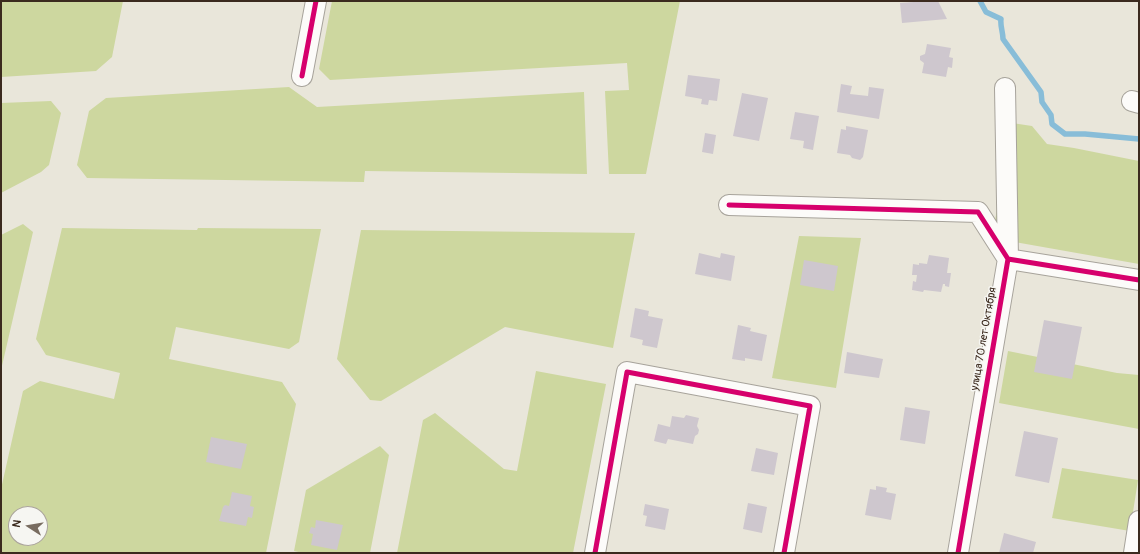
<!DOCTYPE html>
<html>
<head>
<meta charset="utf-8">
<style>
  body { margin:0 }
  #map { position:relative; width:1140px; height:554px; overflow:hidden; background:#e9e6da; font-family:Pangolin,sans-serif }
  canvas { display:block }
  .frame { position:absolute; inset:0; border:2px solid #3b2a1e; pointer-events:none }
  .north { position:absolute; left:8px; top:506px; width:40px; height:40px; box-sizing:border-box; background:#f6f6f2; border:1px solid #aba49d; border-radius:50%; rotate:282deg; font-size:11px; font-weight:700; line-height:16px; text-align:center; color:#3b2a1e }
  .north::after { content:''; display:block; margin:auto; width:14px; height:18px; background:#786c60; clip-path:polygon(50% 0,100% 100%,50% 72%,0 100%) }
</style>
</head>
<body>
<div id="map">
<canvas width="1140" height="554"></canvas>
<div class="frame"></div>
<div class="north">N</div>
</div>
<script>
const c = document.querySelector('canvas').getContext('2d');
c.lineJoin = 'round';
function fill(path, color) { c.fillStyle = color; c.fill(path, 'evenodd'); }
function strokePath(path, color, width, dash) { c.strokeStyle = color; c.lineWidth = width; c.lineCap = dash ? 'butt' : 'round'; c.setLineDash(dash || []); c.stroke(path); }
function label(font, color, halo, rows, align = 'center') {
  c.font = font + ' Pangolin,sans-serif'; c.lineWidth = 3; c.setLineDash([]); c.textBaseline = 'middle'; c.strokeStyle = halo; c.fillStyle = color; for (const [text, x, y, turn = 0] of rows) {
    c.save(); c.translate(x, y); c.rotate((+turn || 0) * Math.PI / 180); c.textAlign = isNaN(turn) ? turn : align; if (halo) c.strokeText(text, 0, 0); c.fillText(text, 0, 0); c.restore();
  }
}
fill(new Path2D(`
  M 1,1 L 123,1 L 112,57 L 96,71 L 1,77 Z
  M 332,1 L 680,1 L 646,174 L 609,174 L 605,91 L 629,90 L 627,63 L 330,80 L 319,69 Z
  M 289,87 L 317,107 L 584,92 L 587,174 L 365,171 L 364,182 L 87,178 L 77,165 L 89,111 L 106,98 Z
  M 51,101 L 61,113 L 49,165 L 41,172 L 1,193 L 1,103 Z
  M 1012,123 L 1032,126 L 1047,144 L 1074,148 L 1139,161 L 1139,264 L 992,238 Z
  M 23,224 L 33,232 L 1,370 L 1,235 Z
  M 62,228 L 197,230 L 198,228 L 321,229 L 299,342 L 289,349 L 176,327 L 169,359 L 282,382 L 296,404 L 266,553 L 1,553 L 1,489 L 23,391 L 40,381 L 114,399 L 120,373 L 46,355 L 36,339 ZM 16,514 L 40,514 L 40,538 L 16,538 Z
  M 361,230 L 635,233 L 613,348 L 505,327 L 381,401 L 370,400 L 337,359 Z
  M 799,236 L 861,238 L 836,388 L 772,378 Z
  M 1008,351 L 1117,373 L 1139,375 L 1139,429 L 999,403 Z
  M 536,371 L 606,384 L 573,553 L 397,553 L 423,420 L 435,413 L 504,469 L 517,471 Z
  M 380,446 L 389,455 L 370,553 L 303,553 L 294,551 L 306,490 Z
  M 1062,468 L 1138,480 L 1130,531 L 1052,518 Z`), '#cdd79f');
strokePath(new Path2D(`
  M 980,1 L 986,12 L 1001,19 C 1000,26 1003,32 1003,39 L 1041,92 L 1042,102 L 1051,115 L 1052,124 L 1065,134 L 1085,134 L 1139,139`), '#88bdd8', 5.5);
fill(new Path2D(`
  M 927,1 L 938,1 L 947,19 L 902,23 L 900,3 Z
  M 927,44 L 951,48 L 949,57 L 953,58 L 952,68 L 948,67 L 946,77 L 922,73 L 924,63 L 920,60 L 920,56 L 925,54 Z
  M 688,75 L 720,79 L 717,101 L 709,100 L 708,105 L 701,104 L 702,99 L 685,96 Z
  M 841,84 L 852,86 L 850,94 L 868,96 L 869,87 L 884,89 L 879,119 L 837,112 Z
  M 742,93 L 768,98 L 759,141 L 733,136 Z
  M 795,112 L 819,116 L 813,150 L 803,148 L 804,141 L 790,139 Z
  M 846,126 L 868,130 L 863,157 L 860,160 L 852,158 L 850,155 L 837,153 L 841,129 L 846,130 Z
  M 705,133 L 716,135 L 713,154 L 702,152 Z
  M 699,253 L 720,258 L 721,253 L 735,256 L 731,281 L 695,274 Z
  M 929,255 L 949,258 L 947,273 L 951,273 L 949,287 L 945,286 L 945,284 L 943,284 L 941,292 L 924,290 L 923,292 L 912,290 L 913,281 L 916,282 L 917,275 L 912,275 L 913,264 L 919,265 L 919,263 L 927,264 Z
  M 804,260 L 838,266 L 834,291 L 800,285 Z
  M 635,308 L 649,311 L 648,316 L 663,319 L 657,348 L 642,345 L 643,340 L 630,337 Z
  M 1044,320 L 1082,327 L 1072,379 L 1034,372 Z
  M 738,325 L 751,328 L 750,331 L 767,335 L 762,361 L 745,358 L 745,361 L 732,359 Z
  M 847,352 L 883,359 L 879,378 L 844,373 Z
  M 905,407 L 930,411 L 925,444 L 900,440 Z
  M 686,415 L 699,418 L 697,426 L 699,430 L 698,434 L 695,436 L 693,444 L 668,439 L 666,444 L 654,441 L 658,424 L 670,427 L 672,416 L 684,418 Z
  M 1024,431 L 1058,438 L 1049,483 L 1015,476 Z
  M 211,437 L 247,444 L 241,469 L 206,462 Z
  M 756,448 L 778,453 L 774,475 L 751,471 Z
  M 876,486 L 887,488 L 886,492 L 896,494 L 891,520 L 865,515 L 870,489 L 876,490 Z
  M 232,492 L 252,496 L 250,506 L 254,507 L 252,518 L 248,517 L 246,526 L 219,521 L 223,507 L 225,505 L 229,506 Z
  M 748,503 L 767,507 L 762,533 L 743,529 Z
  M 645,504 L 669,509 L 665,530 L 645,526 L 647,516 L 643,515 Z
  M 316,520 L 343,525 L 337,550 L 311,545 L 313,534 L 309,533 L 311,527 L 315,528 Z
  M 1004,533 L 1036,542 L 1033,553 L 999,553 Z`), '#cec7ce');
const minor = new Path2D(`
  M 302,76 L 316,1
  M 1005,88 L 1008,259
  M 1132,101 L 1139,103
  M 729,205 L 978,212 L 1008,259
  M 595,553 L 627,372 L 810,406 L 784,553
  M 958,553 L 1008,259 L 1139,280
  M 1134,553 L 1139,521`);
strokePath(minor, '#a7a39b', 22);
strokePath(minor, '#fcfbf9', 20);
strokePath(new Path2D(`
  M 302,76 L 316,1
  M 729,205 L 978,212 L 1008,259
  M 595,553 L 627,372 L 810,406 L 784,553
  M 958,553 L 1008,259 L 1139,280`), '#d6006c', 5);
label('11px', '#3b2a1e', '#f6f6f2', [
  ["улица 70 лет Октября",984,339,-80]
]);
</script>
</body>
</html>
